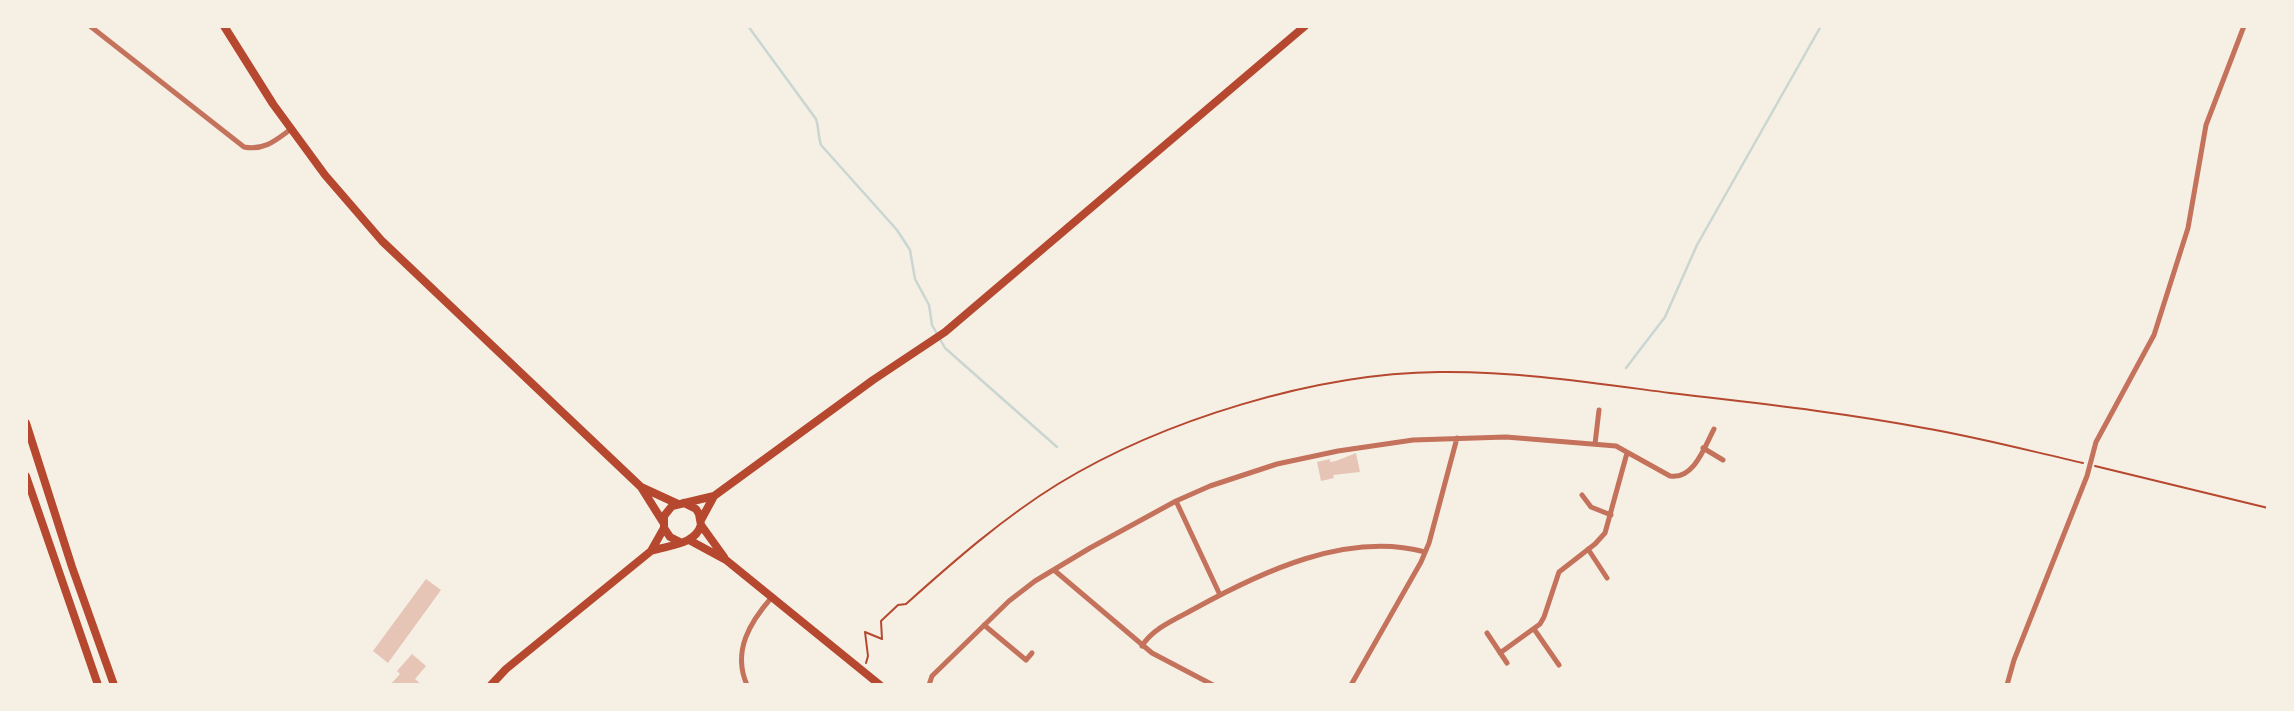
<!DOCTYPE html>
<html>
<head>
<meta charset="utf-8">
<style>
  body { margin:0 }
  #map { position:relative; width:2294px; height:711px; overflow:hidden; background:#f6efe4; font-family:Figtree,sans-serif }
  canvas { display:block }
  .frame { position:absolute; inset:0; border:28px solid #f6efe4; pointer-events:none }
</style>
</head>
<body>
<div id="map">
<canvas width="2294" height="711"></canvas>
<div class="frame"></div>
</div>
<script>
const c = document.querySelector('canvas').getContext('2d');
c.lineJoin = 'round';
function strokePath(path, color, width, dash) { c.strokeStyle = color; c.lineWidth = width; c.lineCap = dash ? 'butt' : 'round'; c.setLineDash(dash || []); c.stroke(path); }
function fill(path, color) { c.fillStyle = color; c.fill(path, 'evenodd'); }
strokePath(new Path2D(`
  M 748,26 L 816,119 C 819,128 818,136 821,145 L 897,230 L 910,250 L 915,279 L 929,305 L 932,325 L 945,348 L 1057,447
  M 1626,368 L 1665,317 L 1697,245 L 1821,26`), '#c9d6d2', 2.5);
fill(new Path2D(`
  M 1356,453 L 1360,472 L 1333,475 L 1334,478 L 1321,481 L 1317,462 L 1330,459 L 1330,462 L 1336,461 Z
  M 426,579 L 441,590 L 388,663 L 373,651 Z
  M 412,654 L 426,666 L 415,679 L 422,685 L 390,685 L 400,674 L 397,671 Z`), '#e6c5b7');
strokePath(new Path2D(`
  M 2095,466 L 2268,508
  M 866,663 L 868,656 L 865,632 L 882,639 L 881,621 L 898,605 L 906,604 C 954,561 1003,518 1058,484 C 1163,420 1316,373 1439,372 C 1516,371 1594,383 1670,393 C 1754,403 1840,412 1924,428 C 1977,437 2030,451 2083,463`), '#b5482f', 2);
strokePath(new Path2D(`
  M 90,26 L 244,147 C 264,151 276,140 291,129
  M 1595,444 L 1599,410
  M 1703,448 L 1723,460
  M 1582,495 L 1591,507 L 1611,515
  M 1176,501 L 1220,595
  M 1588,549 L 1607,578
  M 1054,570 L 1152,653 L 1213,685
  M 984,625 L 1026,660 L 1032,653
  M 1534,629 L 1559,665
  M 1487,633 L 1507,663
  M 1142,646 C 1153,628 1176,619 1194,609 C 1261,572 1347,531 1425,552
  M 1500,653 L 1540,624 L 1544,617 L 1559,572 L 1595,544 L 1605,533 L 1627,453
  M 747,685 C 732,651 750,622 772,597
  M 929,685 L 932,676 L 1009,601 L 1035,581 L 1090,548 L 1176,501 L 1210,486 L 1277,464 L 1338,451 L 1413,440 L 1506,437 L 1616,446 L 1670,476 C 1694,480 1705,446 1714,429
  M 1351,685 L 1421,562 L 1429,543 L 1457,438
  M 2007,685 L 2014,660 L 2087,476 L 2096,442 L 2154,335 L 2188,228 L 2206,125 L 2244,26`), '#c5725c', 5);
strokePath(new Path2D(`
  M 224,26 L 273,104 L 325,175 L 382,241 L 641,487 L 663,522
  M 641,487 L 678,504
  M 684,503 L 696,509 L 699,514 L 701,525 L 724,557
  M 701,520 L 714,496
  M 689,540 L 726,560 L 880,685
  M 680,542 L 670,537 L 664,528 L 664,516 L 672,506 L 714,496 L 873,380 L 945,332 L 1305,26
  M 651,551 C 669,545 695,545 701,525
  M 491,685 L 506,669 L 651,551 L 664,528`), '#b5482f', 8);
strokePath(new Path2D(`
  M 26,423 L 72,567 L 114,685
  M 26,476 L 98,685`), '#b5482f', 8);
</script>
</body>
</html>
